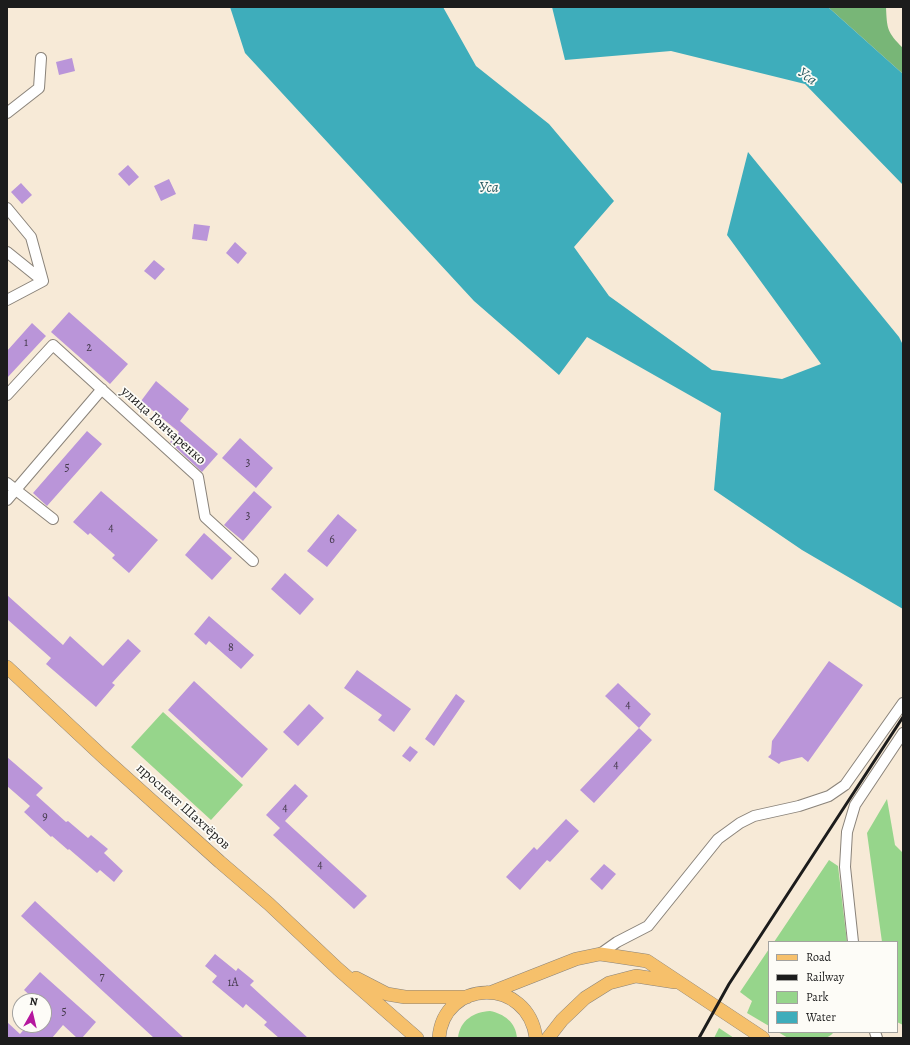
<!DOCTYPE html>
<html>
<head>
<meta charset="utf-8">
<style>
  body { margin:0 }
  #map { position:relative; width:910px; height:1045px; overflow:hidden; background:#f7ead7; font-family:Alegreya,serif }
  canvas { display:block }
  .frame { position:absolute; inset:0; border:8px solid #1c1c1c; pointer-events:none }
  .legend { position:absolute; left:768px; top:941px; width:130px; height:92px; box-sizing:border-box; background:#fdfcf7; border:1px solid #a3a29f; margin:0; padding:5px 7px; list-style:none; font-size:12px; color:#1c1c1c }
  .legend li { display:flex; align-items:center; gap:8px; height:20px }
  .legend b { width:20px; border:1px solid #a3a29f }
  .north { position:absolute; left:12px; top:993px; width:40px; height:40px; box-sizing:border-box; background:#fdfcf7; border:1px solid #a3a29f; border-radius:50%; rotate:8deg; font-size:11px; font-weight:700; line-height:16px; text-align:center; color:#1c1c1c }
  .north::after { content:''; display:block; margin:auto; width:14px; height:18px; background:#b5179e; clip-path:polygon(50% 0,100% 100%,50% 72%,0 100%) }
</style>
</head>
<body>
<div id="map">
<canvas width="910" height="1045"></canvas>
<div class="frame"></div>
<ul class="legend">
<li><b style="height:5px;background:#f6c06b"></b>Road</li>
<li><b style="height:5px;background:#1c1c1c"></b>Railway</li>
<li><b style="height:11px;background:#96d58b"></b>Park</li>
<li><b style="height:11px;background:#3eadbb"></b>Water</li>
</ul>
<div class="north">N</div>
</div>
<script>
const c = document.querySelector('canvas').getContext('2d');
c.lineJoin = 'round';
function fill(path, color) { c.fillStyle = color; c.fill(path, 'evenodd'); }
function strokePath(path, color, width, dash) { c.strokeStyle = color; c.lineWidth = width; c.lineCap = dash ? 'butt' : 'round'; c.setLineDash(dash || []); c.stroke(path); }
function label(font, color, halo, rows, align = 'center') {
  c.font = font + ' Alegreya,serif'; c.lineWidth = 3.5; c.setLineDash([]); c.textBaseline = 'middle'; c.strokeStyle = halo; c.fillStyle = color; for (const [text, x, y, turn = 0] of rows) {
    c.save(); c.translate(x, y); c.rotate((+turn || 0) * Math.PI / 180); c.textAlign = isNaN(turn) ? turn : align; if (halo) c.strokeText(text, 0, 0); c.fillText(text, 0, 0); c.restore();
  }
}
fill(new Path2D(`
  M 163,712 L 243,785 L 211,820 L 131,747 Z
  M 887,799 L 895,845 L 903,853 L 903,1025 L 897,1022 L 897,942 L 882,942 L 867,833 Z
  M 829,860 L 838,866 L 847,942 L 774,942 Z
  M 769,949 L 769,1026 L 747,1013 L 752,1001 L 740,992 Z
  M 490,1011 C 504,1014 516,1022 517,1038 L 458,1038 C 460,1020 474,1012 490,1011 Z
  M 719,1028 L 734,1038 L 714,1038 Z
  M 778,1032 L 834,1032 L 831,1035 L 826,1038 L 788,1038 Z`), '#96d58b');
fill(new Path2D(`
  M 828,7 L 886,7 C 887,29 887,32 903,48 L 903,74 Z`), '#78b677');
fill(new Path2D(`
  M 230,7 L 443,7 L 476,66 L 549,124 L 614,201 L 574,247 L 609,296 L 712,370 L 782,379 L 821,364 L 727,235 L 748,152 L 899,337 L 903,345 L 903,609 L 802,550 L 714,490 L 721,413 L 587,337 L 559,375 L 474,301 L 245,53 Z
  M 552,7 L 828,7 L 903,74 L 903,185 L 805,84 L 671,51 L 565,60 Z`), '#3eadbb');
fill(new Path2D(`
  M 72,58 L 75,71 L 59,75 L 56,62 Z
  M 128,165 L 139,177 L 129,186 L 118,174 Z
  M 169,179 L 176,194 L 161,201 L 154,186 Z
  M 21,183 L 32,195 L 22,204 L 11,192 Z
  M 194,224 L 210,226 L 207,241 L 192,239 Z
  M 235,242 L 247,253 L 238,264 L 226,253 Z
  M 154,260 L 165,269 L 155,280 L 144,271 Z
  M 69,312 L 128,364 L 110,384 L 51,332 Z
  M 32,323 L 46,336 L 7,378 L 7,351 Z
  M 156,381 L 189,409 L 180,421 L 218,454 L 202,472 L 170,442 L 179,432 L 141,401 Z
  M 87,431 L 102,444 L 47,506 L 33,493 Z
  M 240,438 L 273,468 L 256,488 L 222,458 Z
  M 101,491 L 158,540 L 129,573 L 112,558 L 115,555 L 90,533 L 88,535 L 73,522 Z
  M 254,491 L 272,507 L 243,541 L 224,525 Z
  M 338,514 L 357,530 L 327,567 L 307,551 Z
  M 204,533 L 232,558 L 212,580 L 185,555 Z
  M 285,573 L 314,599 L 300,615 L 271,589 Z
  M 7,595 L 63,645 L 70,636 L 103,666 L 128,639 L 141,651 L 112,683 L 115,685 L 96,707 L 46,664 L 51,658 L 7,619 Z
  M 209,616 L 254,655 L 241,669 L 209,641 L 206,645 L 194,634 Z
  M 829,661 L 863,685 L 808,762 L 802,757 L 781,762 L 779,764 L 768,757 L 771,754 L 772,741 Z
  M 357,670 L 411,709 L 394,732 L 378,720 L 382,715 L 344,688 Z
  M 194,681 L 268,749 L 242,778 L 168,710 Z
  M 618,683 L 651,714 L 639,728 L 605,696 Z
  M 456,694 L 465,701 L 434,746 L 425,739 Z
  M 309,704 L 324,718 L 298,746 L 283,732 Z
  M 639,728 L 652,740 L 594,803 L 580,790 Z
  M 410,746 L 418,752 L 410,762 L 402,756 Z
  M 7,757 L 43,788 L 36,795 L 66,822 L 68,821 L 88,838 L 91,835 L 108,849 L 104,853 L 123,871 L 114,882 L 100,870 L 97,873 L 69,849 L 68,850 L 52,836 L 51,837 L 24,812 L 30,806 L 7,786 Z
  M 295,784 L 308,796 L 285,821 L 367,896 L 354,909 L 273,835 L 280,828 L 266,815 Z
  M 566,819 L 579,831 L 550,862 L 547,860 L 520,890 L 506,877 L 534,847 L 537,850 Z
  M 604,864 L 616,874 L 602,890 L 590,879 Z
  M 35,901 L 184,1038 L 154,1038 L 21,916 Z
  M 215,954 L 236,971 L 238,968 L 254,981 L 250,985 L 308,1038 L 279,1038 L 264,1025 L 267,1022 L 246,1004 L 243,1008 L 212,982 L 217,976 L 205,966 Z
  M 40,972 L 96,1022 L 82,1038 L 77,1038 L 63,1025 L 52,1038 L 7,1038 L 7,1022 L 20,1034 L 28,1025 L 44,1025 L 44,1001 L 36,1001 L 24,990 Z`), '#ba95d9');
const minor = new Path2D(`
  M 7,113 L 39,88 L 41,58
  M 7,208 L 31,237 L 43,281
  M 7,252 L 43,281
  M 7,300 L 43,281
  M 7,395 L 53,345 L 198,477 L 205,517 L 253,561
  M 7,483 L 53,519
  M 7,500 L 102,389
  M 853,942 L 845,867 L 847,832 L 855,805 L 903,733
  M 600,954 L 617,942 L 648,926 L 718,839 L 740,823 L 754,816 L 799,806 L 829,796 L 845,785 L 903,703
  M 875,1032 L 877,1038`);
const major = new Path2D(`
  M 7,667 L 101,755 L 220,862 L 269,904 L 338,969 L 417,1038
  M 356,978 L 387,994 L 405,997 L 467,997
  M 492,992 L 576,959 L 600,954 L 614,956 L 647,961 L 763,1038
  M 439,1038 C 443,979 528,976 536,1038
  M 548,1038 L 562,1020 L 585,998 L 609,983 L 636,976 L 675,982`);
strokePath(minor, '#8a837a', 12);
strokePath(major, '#8a837a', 14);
strokePath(minor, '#fff', 10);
strokePath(major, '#f6c06b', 13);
strokePath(new Path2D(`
  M 699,1038 L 729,984 L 903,717`), '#1c1c1c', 3);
label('12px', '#443a4b', null, [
  ["1",26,343],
  ["2",89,348],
  ["3",248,463],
  ["5",67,468],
  ["3",248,516],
  ["4",111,528],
  ["6",332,540],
  ["8",231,648],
  ["4",628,705],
  ["4",616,765],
  ["4",285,808],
  ["9",45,817],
  ["4",320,865],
  ["7",102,977],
  ["1А",233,983],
  ["5",64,1012]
]);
label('14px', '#1c1c1c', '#fdfcf7', [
  ["улица Гончаренко",163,426,42],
  ["проспект Шахтёров",183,807,42]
]);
label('italic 15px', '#2b5d64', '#fdfcf7', [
  ["Уса",807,77,36],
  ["Уса",489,188]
]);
</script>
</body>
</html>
